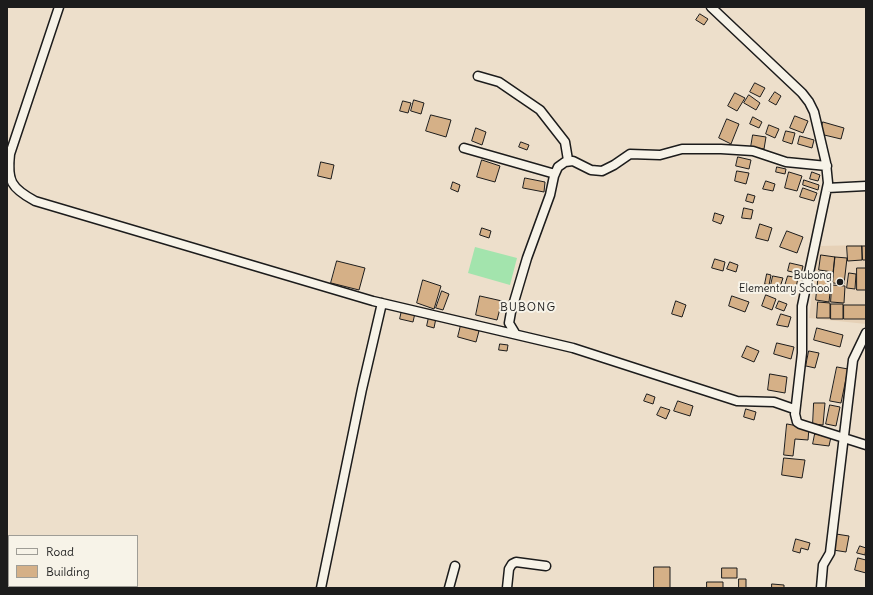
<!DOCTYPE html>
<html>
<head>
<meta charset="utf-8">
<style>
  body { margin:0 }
  #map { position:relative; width:873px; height:595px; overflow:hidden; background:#eddfcb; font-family:Delius,sans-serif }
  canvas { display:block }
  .frame { position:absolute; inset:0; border:8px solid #1c1c1c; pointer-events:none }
  .legend { position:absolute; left:8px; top:535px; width:130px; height:52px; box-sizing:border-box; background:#f7f3e8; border:1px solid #9f9d96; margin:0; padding:5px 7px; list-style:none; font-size:12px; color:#1c1c1c }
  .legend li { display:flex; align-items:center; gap:8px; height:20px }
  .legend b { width:20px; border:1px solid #9f9d96 }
</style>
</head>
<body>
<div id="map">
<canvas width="873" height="595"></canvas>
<div class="frame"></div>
<ul class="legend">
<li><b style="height:5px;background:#f7f3e8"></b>Road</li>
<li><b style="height:11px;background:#d5b087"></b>Building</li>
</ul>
</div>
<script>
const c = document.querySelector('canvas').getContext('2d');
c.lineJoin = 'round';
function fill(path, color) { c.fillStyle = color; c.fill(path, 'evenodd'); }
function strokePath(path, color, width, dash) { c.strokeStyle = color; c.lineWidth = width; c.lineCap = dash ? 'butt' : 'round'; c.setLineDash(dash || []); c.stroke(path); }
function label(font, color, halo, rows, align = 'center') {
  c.font = font + ' Delius,sans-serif'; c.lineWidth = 4; c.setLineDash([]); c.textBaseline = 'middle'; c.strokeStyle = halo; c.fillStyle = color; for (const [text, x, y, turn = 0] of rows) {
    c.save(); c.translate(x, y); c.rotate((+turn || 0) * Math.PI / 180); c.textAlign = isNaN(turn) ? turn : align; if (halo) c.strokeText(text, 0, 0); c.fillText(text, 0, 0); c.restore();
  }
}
fill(new Path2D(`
  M 866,245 L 866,324 L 809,318 L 818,246 Z`), '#e6d1b7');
fill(new Path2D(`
  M 475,247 L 517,258 L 510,285 L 468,273 Z`), '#a3e4ad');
const building = new Path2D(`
  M 700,14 L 708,19 L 704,25 L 696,20 Z
  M 755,83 L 765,88 L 760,97 L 750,92 Z
  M 775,92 L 781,96 L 776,105 L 769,101 Z
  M 735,93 L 745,98 L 737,111 L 728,106 Z
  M 749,95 L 760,103 L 756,110 L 744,103 Z
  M 414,100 L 424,103 L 421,114 L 411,111 Z
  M 403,101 L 411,103 L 408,113 L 400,111 Z
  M 431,115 L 451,120 L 446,137 L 426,131 Z
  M 795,116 L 808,121 L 803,133 L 790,128 Z
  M 753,117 L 762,122 L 759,128 L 750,124 Z
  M 727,119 L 739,124 L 731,144 L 719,138 Z
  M 823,122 L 844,128 L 841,139 L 820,134 Z
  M 769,125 L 779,129 L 775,138 L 766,134 Z
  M 476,128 L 486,132 L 482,145 L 472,141 Z
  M 786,131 L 795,133 L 792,144 L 783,141 Z
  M 753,135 L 766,137 L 764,149 L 751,147 Z
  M 800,136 L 814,140 L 812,148 L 798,144 Z
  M 521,142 L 529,145 L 527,150 L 519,147 Z
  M 738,157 L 751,160 L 749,169 L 736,166 Z
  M 482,160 L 500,166 L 495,182 L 477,177 Z
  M 321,162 L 334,165 L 331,179 L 318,176 Z
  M 777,167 L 786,169 L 785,174 L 776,172 Z
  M 737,171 L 749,173 L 746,184 L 735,181 Z
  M 789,172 L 802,176 L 797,191 L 785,188 Z
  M 812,172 L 820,175 L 818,181 L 810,179 Z
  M 525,178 L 545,182 L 544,192 L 523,188 Z
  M 804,180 L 819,185 L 818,190 L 803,185 Z
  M 766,181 L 775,184 L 773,191 L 763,189 Z
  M 453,182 L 460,185 L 458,192 L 451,189 Z
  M 803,188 L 817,193 L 814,201 L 800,197 Z
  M 748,194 L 755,196 L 753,203 L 746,201 Z
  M 744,208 L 753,210 L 751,219 L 742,218 Z
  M 715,213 L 724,216 L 721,224 L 713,221 Z
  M 760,224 L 772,228 L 768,241 L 756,238 Z
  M 482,228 L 491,231 L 489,238 L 480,235 Z
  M 787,231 L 803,237 L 797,253 L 780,247 Z
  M 847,246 L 862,246 L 862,260 L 848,261 Z
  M 862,246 L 866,246 L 866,260 L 863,260 Z
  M 821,255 L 835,257 L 833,272 L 819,270 Z
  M 835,257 L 847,258 L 844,284 L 833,283 Z
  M 715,259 L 725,262 L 723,271 L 712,268 Z
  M 337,261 L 365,268 L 359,290 L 331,283 Z
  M 730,262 L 738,265 L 736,272 L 727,269 Z
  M 790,263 L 803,266 L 801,274 L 788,271 Z
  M 857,268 L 866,268 L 866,290 L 857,290 Z
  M 819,272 L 832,274 L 829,302 L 816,300 Z
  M 849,273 L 856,274 L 855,289 L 847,288 Z
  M 767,274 L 771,275 L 769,285 L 765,284 Z
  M 773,276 L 783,278 L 780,287 L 771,285 Z
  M 788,276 L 798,278 L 795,292 L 784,289 Z
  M 423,280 L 441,286 L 434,309 L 417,303 Z
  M 832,285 L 845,286 L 844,303 L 831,302 Z
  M 442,291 L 449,294 L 443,310 L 436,308 Z
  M 766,295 L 776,299 L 772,310 L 762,306 Z
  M 480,296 L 502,301 L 497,320 L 476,315 Z
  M 732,296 L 749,302 L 745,312 L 729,306 Z
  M 676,301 L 686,305 L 682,317 L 672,314 Z
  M 779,301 L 787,304 L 784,311 L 776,308 Z
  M 818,302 L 830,303 L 830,318 L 817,318 Z
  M 831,304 L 843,304 L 843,319 L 831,319 Z
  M 844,305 L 866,305 L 866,319 L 844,319 Z
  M 402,310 L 415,313 L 413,322 L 400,319 Z
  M 781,314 L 791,317 L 788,327 L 777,325 Z
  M 429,317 L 436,318 L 434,328 L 427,326 Z
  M 461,325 L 479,331 L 476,342 L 458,337 Z
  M 817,328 L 843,335 L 840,347 L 814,340 Z
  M 777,343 L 794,347 L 791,359 L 774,354 Z
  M 500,344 L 508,345 L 507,351 L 499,350 Z
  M 747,346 L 759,351 L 754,362 L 742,357 Z
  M 809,351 L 819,353 L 815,368 L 806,366 Z
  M 837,367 L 848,369 L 841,403 L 830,401 Z
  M 770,374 L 787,377 L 785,393 L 768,390 Z
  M 647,394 L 655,397 L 653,404 L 644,401 Z
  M 678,401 L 693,406 L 690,416 L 674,411 Z
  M 814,403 L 825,403 L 823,425 L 813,424 Z
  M 830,405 L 840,407 L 836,426 L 826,424 Z
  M 661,407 L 670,410 L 666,419 L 657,415 Z
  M 746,409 L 756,412 L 754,420 L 744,417 Z
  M 787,424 L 809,428 L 808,440 L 795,439 L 793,456 L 784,455 Z
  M 815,434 L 831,437 L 829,446 L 813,444 Z
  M 784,458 L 805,460 L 802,478 L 782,475 Z
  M 836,534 L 849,536 L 846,552 L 833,550 Z
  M 796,539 L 810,543 L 808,550 L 801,548 L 800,553 L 793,551 Z
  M 860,546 L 866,548 L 865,555 L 857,553 Z
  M 858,558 L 866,560 L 866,573 L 855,570 Z
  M 654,567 L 670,567 L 670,588 L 654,588 Z
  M 722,568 L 737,568 L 737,578 L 722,578 Z
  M 739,579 L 746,579 L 746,588 L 739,588 Z
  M 707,582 L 723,582 L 723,588 L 707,588 Z
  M 772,584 L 784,585 L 784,588 L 772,588 Z`);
fill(building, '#d5b087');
strokePath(building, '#1c1c1c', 1);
const street = new Path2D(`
  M 59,7 L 10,154 C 7,181 11,188 35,201 L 373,301 L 573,348 L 737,401 L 774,402 L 794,409
  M 711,7 L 802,93 L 809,102 L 814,112 L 826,163 L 828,183 L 802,306 L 802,353 L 795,414 L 797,422 L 800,424 L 866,445
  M 478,76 L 499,82 L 540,110 L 565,142 L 568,160
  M 464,148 L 555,174
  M 827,188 L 866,186
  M 515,333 L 509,323 L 511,312 L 527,258 L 550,195 L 554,176 L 558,167 L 565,162 L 573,161 L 591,170 L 602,171 L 614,165 L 630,154 L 660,155 L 682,149 L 721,149 L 753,151 L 786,162 L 827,166
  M 321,588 L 362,389 L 382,303
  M 449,588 L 455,566
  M 507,588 L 509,569 L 512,564 L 516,562 L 546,566
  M 821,588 L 823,565 L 830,553 L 853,360 L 866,333`);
strokePath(street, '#1c1c1c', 11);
strokePath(street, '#f7f3e8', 8);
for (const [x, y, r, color] of [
  [840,282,4,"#1c1c1c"]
]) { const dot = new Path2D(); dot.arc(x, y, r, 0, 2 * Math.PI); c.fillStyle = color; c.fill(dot); strokePath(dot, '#f7f3e8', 1.5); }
label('11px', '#1c1c1c', '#f7f3e8', [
  ["Bubong",832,276],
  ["Elementary School",832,289]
], 'right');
c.letterSpacing = '1px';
label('12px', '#1c1c1c', '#f7f3e8', [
  ["BUBONG",528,308]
]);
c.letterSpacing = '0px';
</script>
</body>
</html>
